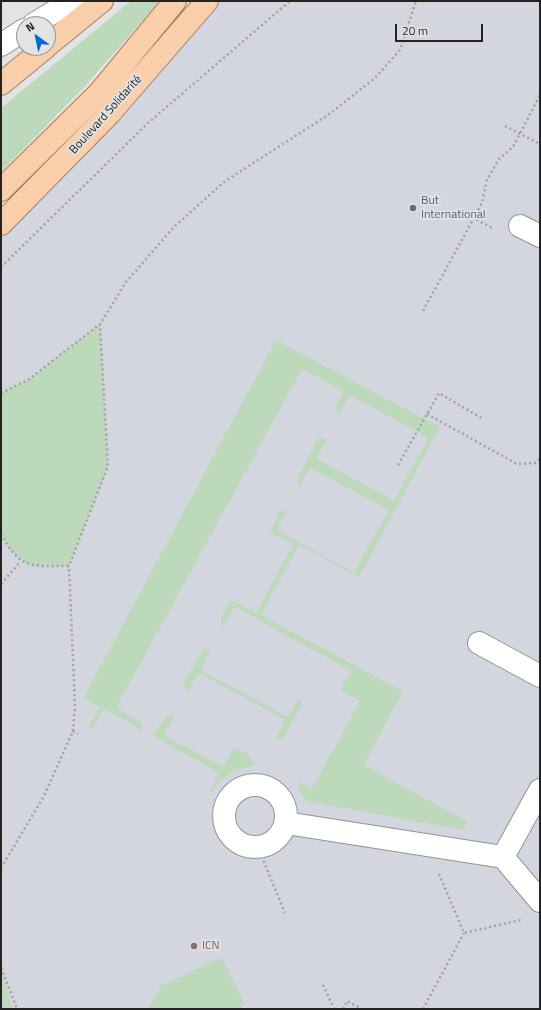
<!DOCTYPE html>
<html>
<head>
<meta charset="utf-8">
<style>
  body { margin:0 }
  #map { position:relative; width:541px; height:1010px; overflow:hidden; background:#e2e3e4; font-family:"Titillium Web",sans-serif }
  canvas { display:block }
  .frame { position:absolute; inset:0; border:2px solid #232324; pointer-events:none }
  .north { position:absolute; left:16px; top:16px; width:40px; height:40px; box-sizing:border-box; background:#e2e3e4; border:1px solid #969697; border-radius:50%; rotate:327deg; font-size:11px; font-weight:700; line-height:16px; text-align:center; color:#232324 }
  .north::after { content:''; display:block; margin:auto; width:14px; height:18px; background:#006ad2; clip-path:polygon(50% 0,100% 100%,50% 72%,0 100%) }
  .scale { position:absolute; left:395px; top:24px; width:88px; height:18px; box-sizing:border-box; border:2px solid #232324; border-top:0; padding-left:5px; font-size:12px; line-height:14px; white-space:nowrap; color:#232324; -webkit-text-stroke:3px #e2e3e4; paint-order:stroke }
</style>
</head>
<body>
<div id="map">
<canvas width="541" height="1010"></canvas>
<div class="frame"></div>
<div class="north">N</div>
<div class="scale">20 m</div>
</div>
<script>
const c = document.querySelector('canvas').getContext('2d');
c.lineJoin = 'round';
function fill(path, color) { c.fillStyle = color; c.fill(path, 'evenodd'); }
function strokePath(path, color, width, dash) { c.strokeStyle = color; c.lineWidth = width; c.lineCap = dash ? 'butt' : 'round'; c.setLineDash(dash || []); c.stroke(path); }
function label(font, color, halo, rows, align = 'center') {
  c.font = font + ' "Titillium Web",sans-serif'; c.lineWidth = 3.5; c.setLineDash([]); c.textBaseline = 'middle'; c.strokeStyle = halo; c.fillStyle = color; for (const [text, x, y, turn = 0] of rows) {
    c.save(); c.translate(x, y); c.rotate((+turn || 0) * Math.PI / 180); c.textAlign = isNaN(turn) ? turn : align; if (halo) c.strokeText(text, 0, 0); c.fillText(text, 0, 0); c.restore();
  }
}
fill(new Path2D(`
  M 207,1 L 540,1 L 540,1009 L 1,1009 L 1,224 Z`), '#d4d6df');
fill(new Path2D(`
  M 131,1 L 160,1 L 84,87 L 1,172 L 1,108 Z
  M 100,324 L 108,466 L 69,566 C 30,566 21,570 1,534 L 1,393 L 28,380 Z
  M 276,340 L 440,427 L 359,577 L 299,545 L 261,615 L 403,691 L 364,765 L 468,822 L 463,830 L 306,801 L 299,790 L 299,782 L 312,788 L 360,701 L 340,690 L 351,671 L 235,607 L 223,626 L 221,623 L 221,618 L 230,601 L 235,602 L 256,613 L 293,544 L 273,534 L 271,530 L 279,512 L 283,510 L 287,511 L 277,530 L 354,572 L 389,510 L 310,468 L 300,486 L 297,483 L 297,479 L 318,439 L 323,437 L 327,439 L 316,458 L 394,501 L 428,438 L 350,395 L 339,415 L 337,413 L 336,407 L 344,392 L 302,369 L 116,708 L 139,721 L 143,726 L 142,730 L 104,709 L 93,728 L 89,726 L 100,707 L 84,697 Z
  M 208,649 L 211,649 L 201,670 L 288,717 L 298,698 L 301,701 L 302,705 L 282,739 L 275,740 L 285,720 L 198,673 L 187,693 L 185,690 L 184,683 L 202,651 Z
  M 168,715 L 175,716 L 164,735 L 223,767 L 234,748 C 242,752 254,755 254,765 C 236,769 221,776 212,792 L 210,791 L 219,773 L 152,735 Z
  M 222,957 L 245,1005 L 237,1009 L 150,1009 L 150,1005 L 161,986 Z
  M 1,972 L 13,1009 L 1,1009 Z`), '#bdd9bb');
const minor = new Path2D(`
  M 34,24 L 72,1
  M 1,45 L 24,30
  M 520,226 L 540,236
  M 479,643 L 540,676
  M224 816a31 31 0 1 1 62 0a31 31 0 1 1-62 0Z
  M 540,790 L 503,857 L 540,901
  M 286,823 L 503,857`);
const major = new Path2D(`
  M 48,45 L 102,1
  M 1,84 L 45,48
  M 1,190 L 100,92 L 175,1
  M 1,224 L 110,113 L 207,1`);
strokePath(minor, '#939394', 24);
strokePath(major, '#ac7d57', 24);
strokePath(new Path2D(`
  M 505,126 L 540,144
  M 459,210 L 494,229
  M 1,267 L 148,123 L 290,1
  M 423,311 L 482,203 L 487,180 L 499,159 L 513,147 L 540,95
  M 1,393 L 28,380 L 100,324 L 126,282 L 173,228 L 224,182 L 331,113 L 375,78 L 400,50 L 416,1
  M 427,414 L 517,464 L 535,463 L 540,459
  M 398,465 L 439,393 L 483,419
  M 1,534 C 21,570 30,566 69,566 L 108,466 L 100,325
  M 1,584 L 20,562
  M 73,731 L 78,734
  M 258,847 L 285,913
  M 1,868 L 44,796 L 73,731 L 75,707 L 69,566
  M 439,874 L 464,933 L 521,920
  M 1,968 L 17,1009
  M 323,985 L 334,1009
  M 343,1009 L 347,1001 L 362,1009
  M 423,1009 L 464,933`), '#a0a0a1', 2.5, [2, 3]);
strokePath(minor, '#fff', 22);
strokePath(major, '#f9ceaa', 22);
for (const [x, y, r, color] of [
  [413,208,4,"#5c6f8a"],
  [194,946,4,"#8d6e63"]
]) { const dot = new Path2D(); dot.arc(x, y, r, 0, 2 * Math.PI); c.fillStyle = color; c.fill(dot); strokePath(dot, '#e2e3e4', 1.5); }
label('12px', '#232324', '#e2e3e4', [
  ["Boulevard Solidarité",106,115,-48]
]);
label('12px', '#4e5e75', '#e2e3e4', [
  ["But",421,201],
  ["International",421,215]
], 'left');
label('12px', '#785e54', '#e2e3e4', [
  ["ICN",202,946]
], 'left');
</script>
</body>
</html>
